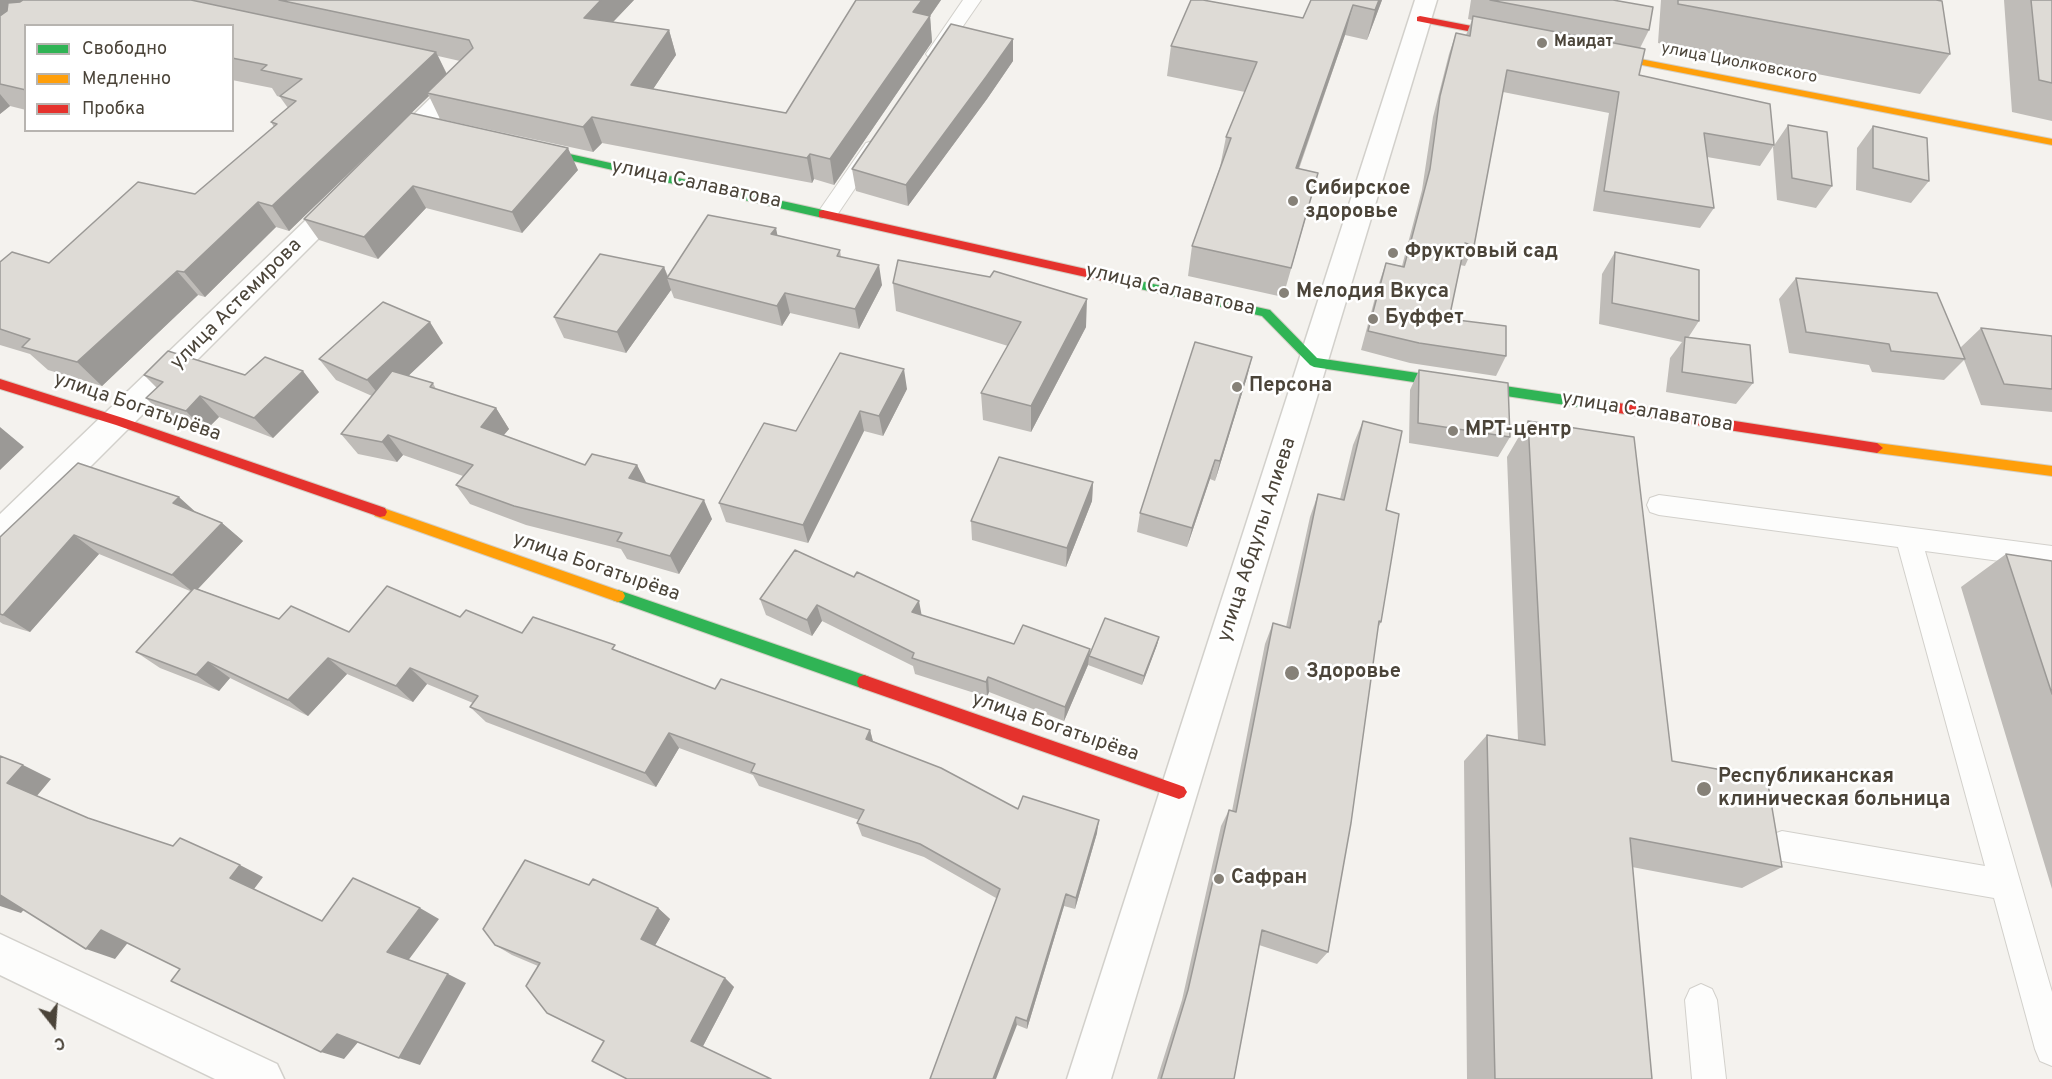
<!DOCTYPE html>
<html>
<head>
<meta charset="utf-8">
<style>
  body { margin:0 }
  #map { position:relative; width:2052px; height:1079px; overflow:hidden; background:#f4f2ee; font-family:Overpass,sans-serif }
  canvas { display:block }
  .legend { position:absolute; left:24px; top:24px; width:210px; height:108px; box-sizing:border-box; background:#fff; border:2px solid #b7b4b0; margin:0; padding:8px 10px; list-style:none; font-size:18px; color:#4b4439 }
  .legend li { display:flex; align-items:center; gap:12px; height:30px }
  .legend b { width:30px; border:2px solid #b7b4b0 }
  .north { position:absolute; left:24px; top:995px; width:60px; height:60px; -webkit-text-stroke:4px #fff; paint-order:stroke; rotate:163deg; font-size:16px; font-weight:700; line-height:24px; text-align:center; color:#4b4439 }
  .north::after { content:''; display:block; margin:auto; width:21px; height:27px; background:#4b4439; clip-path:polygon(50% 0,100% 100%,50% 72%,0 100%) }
</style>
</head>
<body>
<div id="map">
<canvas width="2052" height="1079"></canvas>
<ul class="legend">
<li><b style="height:8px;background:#30b455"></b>Свободно</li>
<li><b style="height:8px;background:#ff9f0a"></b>Медленно</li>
<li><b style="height:8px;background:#e5322d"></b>Пробка</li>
</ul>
<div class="north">С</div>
</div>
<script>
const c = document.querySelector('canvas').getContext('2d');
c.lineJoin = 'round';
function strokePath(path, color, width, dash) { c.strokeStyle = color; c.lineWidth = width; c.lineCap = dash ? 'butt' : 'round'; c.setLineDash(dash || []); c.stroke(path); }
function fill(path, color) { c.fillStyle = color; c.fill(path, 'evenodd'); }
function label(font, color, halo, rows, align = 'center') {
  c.font = font + ' Overpass,sans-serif'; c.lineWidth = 5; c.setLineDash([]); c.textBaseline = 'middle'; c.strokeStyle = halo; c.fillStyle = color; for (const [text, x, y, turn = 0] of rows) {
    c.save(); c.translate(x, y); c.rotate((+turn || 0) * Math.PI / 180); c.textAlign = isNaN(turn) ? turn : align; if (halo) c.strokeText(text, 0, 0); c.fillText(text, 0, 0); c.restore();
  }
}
const lane = new Path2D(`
  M 963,0 L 981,0 L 941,58 L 929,58 L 926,54 Z
  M 873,141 L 880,143 L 883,147 L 835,218 L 821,218 L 818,213 L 821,208 L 866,143 Z
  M 1659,495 L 2052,546 L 2052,568 L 1925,551 L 2052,992 L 2052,1066 L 2040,1061 L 2035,1049 L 1994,898 L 1782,861 L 1771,857 L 1767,846 L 1771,835 L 1782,831 L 1985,866 L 1898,547 L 1659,515 L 1650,512 L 1647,505 L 1650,498 Z
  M 1701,984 L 1712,989 L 1717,1000 L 1726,1079 L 1692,1079 L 1685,1000 L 1690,989 Z`);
const street = new Path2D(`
  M 1415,0 L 1437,0 L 1111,1079 L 1067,1079 Z
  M 466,70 L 475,72 L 478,77 L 475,82 L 403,155 L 394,157 L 385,155 L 381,149 L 385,143 L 457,72 Z
  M 344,189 L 353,192 L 357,198 L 353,204 L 12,545 L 0,549 L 0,514 L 335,192 Z
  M 0,934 L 277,1064 L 284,1079 L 215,1079 L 0,975 Z`);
const fast = new Path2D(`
  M 529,145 L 823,210 L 828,214 L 823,218 L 525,150 L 525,146 Z
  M 1117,276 L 1270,310 L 1317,358 L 1612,402 L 1618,407 L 1612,412 L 1314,367 L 1310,365 L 1262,316 L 1113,283 L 1111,280 Z
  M 618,590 L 864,675 L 869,677 L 871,682 L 869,687 L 864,689 L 613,600 L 611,596 L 613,592 Z`);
const slow = new Path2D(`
  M 1599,51 L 2052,139 L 2052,145 L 1596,56 L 1596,52 Z
  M 1877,443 L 2052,466 L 2052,476 L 1877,453 L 1871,448 Z
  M 380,507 L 623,592 L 625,596 L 623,600 L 618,602 L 375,516 L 373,512 L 375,508 Z`);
const jam = new Path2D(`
  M 1420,16 L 1513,34 L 1518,37 L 1513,40 L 1417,21 L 1417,17 Z
  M 823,210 L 1117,276 L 1123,280 L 1117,284 L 819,217 L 819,211 Z
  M 0,379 L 123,418 L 385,508 L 387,512 L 385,516 L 380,517 L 116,425 L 0,389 Z
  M 1612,402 L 1877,443 L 1883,448 L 1877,453 L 1612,412 L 1606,407 Z
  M 864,675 L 1179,785 L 1184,787 L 1187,792 L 1184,797 L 1179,799 L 864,689 L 859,687 L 857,682 L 859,677 Z`);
strokePath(lane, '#d2d0cb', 2);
strokePath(street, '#d2d0cb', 3);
strokePath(fast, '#d3cfc5', 2);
strokePath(slow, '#d3cfc5', 2);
strokePath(jam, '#d3cfc5', 2);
fill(lane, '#fdfdfc');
fill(street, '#fdfdfc');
fill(fast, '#30b455');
fill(slow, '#ff9f0a');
fill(jam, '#e5322d');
fill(new Path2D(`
  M 0,0 L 634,0 L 613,22 L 669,30 L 676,55 L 653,89 L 786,113 L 856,0 L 941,0 L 930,16 L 932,42 L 834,185 L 814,179 L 812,183 L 602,143 L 593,152 L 440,119 L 429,96 L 289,231 L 276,227 L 205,297 L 198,295 L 102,386 L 48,370 L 30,354 L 0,345 L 0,262 L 49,263 L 195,194 L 274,127 L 271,122 L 288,108 L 280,97 L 277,96 L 272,88 L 232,80 L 232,26 L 26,26 L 26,110 L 10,106 L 0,114 ZM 438,56 L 460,61 L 447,74 Z
  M 1311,0 L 1382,0 L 1367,40 L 1345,35 L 1299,169 L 1310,203 L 1283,297 L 1188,276 L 1192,246 L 1220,167 L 1226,137 L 1245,92 L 1167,76 L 1171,46 L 1303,18 Z
  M 1471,0 L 1613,0 L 1649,30 L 1640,48 L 1639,75 L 1774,145 L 1760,166 L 1707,157 L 1714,208 L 1700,228 L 1593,211 L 1609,113 L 1503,92 L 1474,246 L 1465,266 L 1460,265 L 1449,319 L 1506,356 L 1496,376 L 1410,363 L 1361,350 L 1379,283 L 1386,263 L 1402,266 L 1422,190 L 1433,117 L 1449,54 L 1456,33 L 1466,35 L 1472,20 L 1468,19 Z
  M 1661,0 L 1936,0 L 1950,54 L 1920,94 L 1658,43 Z
  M 2004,0 L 2052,0 L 2052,121 L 2012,112 Z
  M 1013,39 L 1013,61 L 987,99 L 908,206 L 856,191 L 852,169 Z
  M 411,113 L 578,170 L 522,233 L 426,208 L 378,259 L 319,240 L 304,219 Z
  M 1788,125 L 1832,186 L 1816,208 L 1777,200 L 1773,147 Z
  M 1873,126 L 1929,181 L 1911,203 L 1856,190 L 1857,148 Z
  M 777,236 L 840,250 L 841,257 L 882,285 L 859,329 L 790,313 L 782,326 L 674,298 L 671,290 L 626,353 L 564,338 L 554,317 L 664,267 L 668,276 Z
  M 1615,252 L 1699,321 L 1688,338 L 1753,383 L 1736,404 L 1666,392 L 1670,358 L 1682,342 L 1599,324 L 1602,274 Z
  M 990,277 L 1086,327 L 1031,432 L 983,420 L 981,393 L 1008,346 L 896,311 L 893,283 Z
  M 1796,278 L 1960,348 L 1981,328 L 2052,336 L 2052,412 L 1981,405 L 1964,360 L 1944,380 L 1872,372 L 1869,365 L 1789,353 L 1779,299 Z
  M 443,343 L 408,376 L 433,383 L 436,389 L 496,408 L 509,429 L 503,435 L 585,465 L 637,465 L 646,484 L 712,519 L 679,574 L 627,559 L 621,549 L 526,525 L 470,504 L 456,485 L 463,476 L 403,455 L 397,462 L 358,454 L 341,434 L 372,396 L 336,380 L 319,359 Z
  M 1419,370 L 1510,437 L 1498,457 L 1409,443 L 1410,390 Z
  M 144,375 L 245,375 L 319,392 L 273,438 L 219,417 L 205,431 L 167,419 L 146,398 L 157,388 Z
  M 1247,377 L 1215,481 L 1210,479 L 1187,547 L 1137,532 L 1140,513 Z
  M 907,389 L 883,436 L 864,431 L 808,543 L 726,522 L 719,503 L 796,431 Z
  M 1363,421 L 1386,510 L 1381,622 L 1378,628 L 1328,952 L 1317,964 L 1259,945 L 1234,1079 L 1157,1079 L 1182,1000 L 1221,826 L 1229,810 L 1232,811 L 1265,644 L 1273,623 L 1286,627 L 1310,517 L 1318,494 L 1340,499 L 1353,445 Z
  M 1528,421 L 1672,761 L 1782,867 L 1742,888 L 1632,867 L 1652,1079 L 1467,1079 L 1464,761 L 1487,735 L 1518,740 L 1507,457 Z
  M 1093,482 L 1092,501 L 1066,567 L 972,540 L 971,521 Z
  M 196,512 L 222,523 L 243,541 L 198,589 L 279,619 L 349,632 L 460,617 L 522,633 L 619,651 L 715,689 L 870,730 L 873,741 L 1018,809 L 1097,833 L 1075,909 L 1064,906 L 1027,1029 L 1017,1025 L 996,898 L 924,857 L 862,836 L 857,823 L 859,820 L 759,786 L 753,775 L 679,748 L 656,787 L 486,722 L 470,707 L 473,703 L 427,684 L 413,702 L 347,674 L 308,716 L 230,678 L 219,691 L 160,668 L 136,652 L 190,591 L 99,554 L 30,632 L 3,624 L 0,622 L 0,537 Z
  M 2006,554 L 2052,561 L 2052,889 L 1961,587 Z
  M 760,599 L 921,615 L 1014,644 L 1089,656 L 1159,637 L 1157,645 L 1142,685 L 1088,665 L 1064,721 L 989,692 L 987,697 L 915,674 L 913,666 L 822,621 L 812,636 L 766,615 Z
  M 589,885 L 658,908 L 670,919 L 655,945 L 725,978 L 734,987 L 703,1046 L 604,1041 L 562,1021 L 547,1013 L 538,966 L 512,955 L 495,945 Z`), '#bfbcb8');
fill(new Path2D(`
  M 0,0 L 32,0 L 0,29 Z
  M 601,0 L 634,0 L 593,43 L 584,18 Z
  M 922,0 L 941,0 L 930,16 L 932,42 L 834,185 L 830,159 L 913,12 Z
  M 1379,0 L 1382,0 L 1367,40 L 1375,10 Z
  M 1353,5 L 1345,35 L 1288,198 L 1296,168 Z
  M 669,30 L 676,55 L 639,110 L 631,85 Z
  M 1013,39 L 1013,61 L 987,99 L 908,206 L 906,185 Z
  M 436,52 L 448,77 L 427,93 L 429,96 L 289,231 L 272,206 Z
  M 0,94 L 10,106 L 0,114 Z
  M 592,117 L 602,143 L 593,152 L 583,127 Z
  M 568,148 L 578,170 L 522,233 L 512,212 Z
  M 810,154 L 814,179 L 812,183 L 807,158 Z
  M 413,186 L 426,208 L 378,259 L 364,237 Z
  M 258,202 L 276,227 L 205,297 L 184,272 Z
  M 776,228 L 780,248 L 771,234 Z
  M 879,265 L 882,285 L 859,329 L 855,309 Z
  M 664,267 L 668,278 L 667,278 L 671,290 L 626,353 L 617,332 Z
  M 177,271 L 198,295 L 102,386 L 77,362 Z
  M 785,293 L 790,313 L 782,326 L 777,306 Z
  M 1087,299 L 1086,327 L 1031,432 L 1031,406 Z
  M 430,322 L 443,343 L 383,400 L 367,380 Z
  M 1252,357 L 1247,377 L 1215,481 L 1220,461 Z
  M 904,369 L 907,389 L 883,436 L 879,416 Z
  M 303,371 L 319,392 L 273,438 L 254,418 Z
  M 200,396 L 219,417 L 205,431 L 186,411 Z
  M 496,408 L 509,429 L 494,447 L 481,427 Z
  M 860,411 L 864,431 L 808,543 L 803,525 Z
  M 0,427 L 24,447 L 0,470 Z
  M 388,435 L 403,455 L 397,462 L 382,442 Z
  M 1215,460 L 1210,479 L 1187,547 L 1192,528 Z
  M 637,465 L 647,484 L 629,478 Z
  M 1093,482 L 1092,501 L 1066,567 L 1067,548 Z
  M 179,497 L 200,516 L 173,503 Z
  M 704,500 L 712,519 L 679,574 L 670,556 Z
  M 222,523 L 243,541 L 194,593 L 172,575 Z
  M 74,535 L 99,554 L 30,632 L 3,615 Z
  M 919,601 L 922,617 L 912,612 Z
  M 817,605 L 822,621 L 812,636 L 807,620 Z
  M 1159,637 L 1157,645 L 1142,685 L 1144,676 Z
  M 1090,649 L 1088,665 L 1064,721 L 1065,707 Z
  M 328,658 L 347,674 L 308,716 L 288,700 Z
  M 208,662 L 230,678 L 219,691 L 196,675 Z
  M 410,668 L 427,684 L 413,702 L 396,686 Z
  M 988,677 L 989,692 L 987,697 L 986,682 Z
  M 870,730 L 874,746 L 866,739 Z
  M 669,733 L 679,748 L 656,787 L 645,773 Z
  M 23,765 L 51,779 L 36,797 L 7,783 Z
  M 1099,820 L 1097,833 L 1075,909 L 1076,898 Z
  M 240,865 L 263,877 L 254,889 L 230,878 Z
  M 1066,894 L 1064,906 L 1027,1029 L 1027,1021 Z
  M 0,895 L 28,905 L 21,913 L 0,906 Z
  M 420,908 L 439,919 L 407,962 L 387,952 Z
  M 658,908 L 670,919 L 653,949 L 641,939 Z
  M 101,930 L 130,940 L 115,959 L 86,949 Z
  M 448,974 L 466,983 L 420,1065 L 399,1058 Z
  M 725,978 L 734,987 L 702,1048 L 691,1041 Z
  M 1016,1017 L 1017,1025 L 996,1079 L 993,1079 Z
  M 337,1034 L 359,1041 L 344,1059 L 321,1052 Z`), '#9b9996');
const building = new Path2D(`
  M 23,0 L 191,0 L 436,52 L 272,206 L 258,202 L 184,272 L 177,271 L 77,362 L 22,347 L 30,339 L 0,329 L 0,262 L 12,252 L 49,263 L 138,182 L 195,194 L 277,124 L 271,122 L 296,101 L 280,96 L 302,79 L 261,70 L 267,65 L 232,58 L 232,26 L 26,26 L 26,90 L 0,84 L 0,16 L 7,11 L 8,3 L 20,2 Z
  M 279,0 L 601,0 L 584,18 L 669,30 L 631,85 L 786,113 L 856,0 L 922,0 L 913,12 L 930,16 L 830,159 L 810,154 L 807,158 L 592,117 L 583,127 L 427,93 L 473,48 L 469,40 Z
  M 1191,0 L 1203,0 L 1303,18 L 1311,0 L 1379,0 L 1375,10 L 1353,5 L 1296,168 L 1318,173 L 1291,268 L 1192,246 L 1231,138 L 1226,137 L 1257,62 L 1171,46 Z
  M 1490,0 L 1613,0 L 1653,7 L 1649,30 Z
  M 1678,0 L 1936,0 L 1942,1 L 1950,54 L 1678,4 Z
  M 2031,0 L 2052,0 L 2052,83 L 2039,80 Z
  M 1473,16 L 1645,49 L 1639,75 L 1770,104 L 1774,145 L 1704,133 L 1714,208 L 1604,191 L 1619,92 L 1507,70 L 1474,246 L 1465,243 L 1449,319 L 1506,326 L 1506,356 L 1419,343 L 1368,331 L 1386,263 L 1404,267 L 1430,169 L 1440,96 L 1456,33 L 1470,36 Z
  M 951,24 L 1013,39 L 986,77 L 906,185 L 852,169 Z
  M 411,113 L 568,148 L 512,212 L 413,186 L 364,237 L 304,219 Z
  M 1788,125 L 1827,132 L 1832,186 L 1792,178 Z
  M 1873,126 L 1927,138 L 1929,181 L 1873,168 Z
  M 708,215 L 776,228 L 771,234 L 840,250 L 837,256 L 879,265 L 855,309 L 785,293 L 777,306 L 667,278 Z
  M 1615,252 L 1699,270 L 1699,321 L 1612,303 Z
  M 600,254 L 664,267 L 617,332 L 554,317 Z
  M 898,260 L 990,277 L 994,271 L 1087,299 L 1031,406 L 981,393 L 1021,322 L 893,283 Z
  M 1796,278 L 1937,293 L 1965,359 L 1891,351 L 1889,344 L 1806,332 Z
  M 383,302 L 430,322 L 367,380 L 319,359 Z
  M 1981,328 L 2052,336 L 2052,389 L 2004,384 Z
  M 1685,337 L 1750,345 L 1753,383 L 1682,372 Z
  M 1195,342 L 1252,357 L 1220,461 L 1215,460 L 1192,528 L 1140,513 Z
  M 168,351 L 245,375 L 265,357 L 303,371 L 254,418 L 200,396 L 186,411 L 146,398 L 163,382 L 144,375 Z
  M 840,353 L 904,369 L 879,416 L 860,411 L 803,525 L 719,503 L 764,423 L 796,431 Z
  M 1419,370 L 1508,383 L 1510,437 L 1418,423 Z
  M 392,371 L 433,383 L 430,387 L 496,408 L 481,427 L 585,465 L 592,454 L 637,465 L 629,478 L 704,500 L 670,556 L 617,541 L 622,533 L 514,506 L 456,485 L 473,465 L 388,435 L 382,442 L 341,434 Z
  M 1363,421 L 1402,431 L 1386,510 L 1399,514 L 1381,622 L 1379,621 L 1351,823 L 1328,952 L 1262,930 L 1234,1079 L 1161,1079 L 1188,990 L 1229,810 L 1236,812 L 1273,623 L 1290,628 L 1318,494 L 1344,500 Z
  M 1528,421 L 1634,437 L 1672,761 L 1767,778 L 1782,867 L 1630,838 L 1652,1079 L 1495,1079 L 1487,735 L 1545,745 Z
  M 999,457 L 1093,482 L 1067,548 L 971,521 Z
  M 78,463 L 179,497 L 173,503 L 222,523 L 172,575 L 74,535 L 3,615 L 0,614 L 0,537 Z
  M 795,550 L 854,577 L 857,572 L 919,601 L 912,612 L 1014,644 L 1023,625 L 1090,649 L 1065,707 L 988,677 L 986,682 L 912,658 L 914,653 L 817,605 L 807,620 L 760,599 Z
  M 2006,554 L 2052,561 L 2052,694 Z
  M 387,586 L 460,617 L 466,610 L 522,633 L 533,617 L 615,645 L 612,649 L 715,689 L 721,679 L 870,730 L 866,739 L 941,768 L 1018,809 L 1023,796 L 1099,820 L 1076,898 L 1066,894 L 1027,1021 L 1016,1017 L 993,1079 L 930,1079 L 1000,889 L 920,844 L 857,823 L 864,810 L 751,772 L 755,764 L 669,733 L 645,773 L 470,707 L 478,696 L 410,668 L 396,686 L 328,658 L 288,700 L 208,662 L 196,675 L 136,652 L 194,588 L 279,619 L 291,606 L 349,632 Z
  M 1105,618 L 1159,637 L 1144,676 L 1089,656 Z
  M 0,756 L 23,765 L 7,783 L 88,818 L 173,846 L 180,838 L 240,865 L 230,878 L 322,921 L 353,878 L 420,908 L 387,952 L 448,974 L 399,1058 L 337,1034 L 321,1052 L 171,981 L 180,969 L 101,930 L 86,949 L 0,895 Z
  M 525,860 L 589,885 L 593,879 L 658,908 L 641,939 L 725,978 L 691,1041 L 771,1079 L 627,1079 L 592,1061 L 604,1041 L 547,1013 L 526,986 L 540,963 L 495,945 L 483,929 Z`);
fill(building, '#dedbd6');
strokePath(building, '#9b9996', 1.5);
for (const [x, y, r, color] of [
  [1542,43,6,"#868178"],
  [1293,201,6,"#868178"],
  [1393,253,6,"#868178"],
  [1284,293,6,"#868178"],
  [1373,319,6,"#868178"],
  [1237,387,6,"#868178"],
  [1453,431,6,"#868178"],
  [1292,673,8,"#868178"],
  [1704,789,8,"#868178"],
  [1219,879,6,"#868178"]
]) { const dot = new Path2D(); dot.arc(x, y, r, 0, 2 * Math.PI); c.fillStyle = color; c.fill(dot); strokePath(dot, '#fff', 2); }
label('bold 16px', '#4b4439', '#fff', [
  ["Маидат",1554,43]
], 'left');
label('16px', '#4b4439', '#fff', [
  ["улица Циолковского",1739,64,11]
]);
label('20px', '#4b4439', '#fff', [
  ["улица Салаватова",696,185,12],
  ["улица Салаватова",1170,291,13],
  ["улица Астемирова",237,305,-45],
  ["улица Богатырёва",137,408,19],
  ["улица Салаватова",1647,413,9],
  ["улица Абдулы Алиева",1258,540,-72],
  ["улица Богатырёва",596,568,19],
  ["улица Богатырёва",1055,728,19]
]);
label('bold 20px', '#4b4439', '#fff', [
  ["Сибирское",1305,190],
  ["здоровье",1305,213],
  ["Фруктовый сад",1405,253],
  ["Мелодия Вкуса",1296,293],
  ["Буффет",1385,319],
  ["Персона",1249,387],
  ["МРТ-центр",1465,431],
  ["Здоровье",1306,673],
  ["Республиканская",1718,778],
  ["клиническая больница",1718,801],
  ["Сафран",1231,879]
], 'left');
</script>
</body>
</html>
